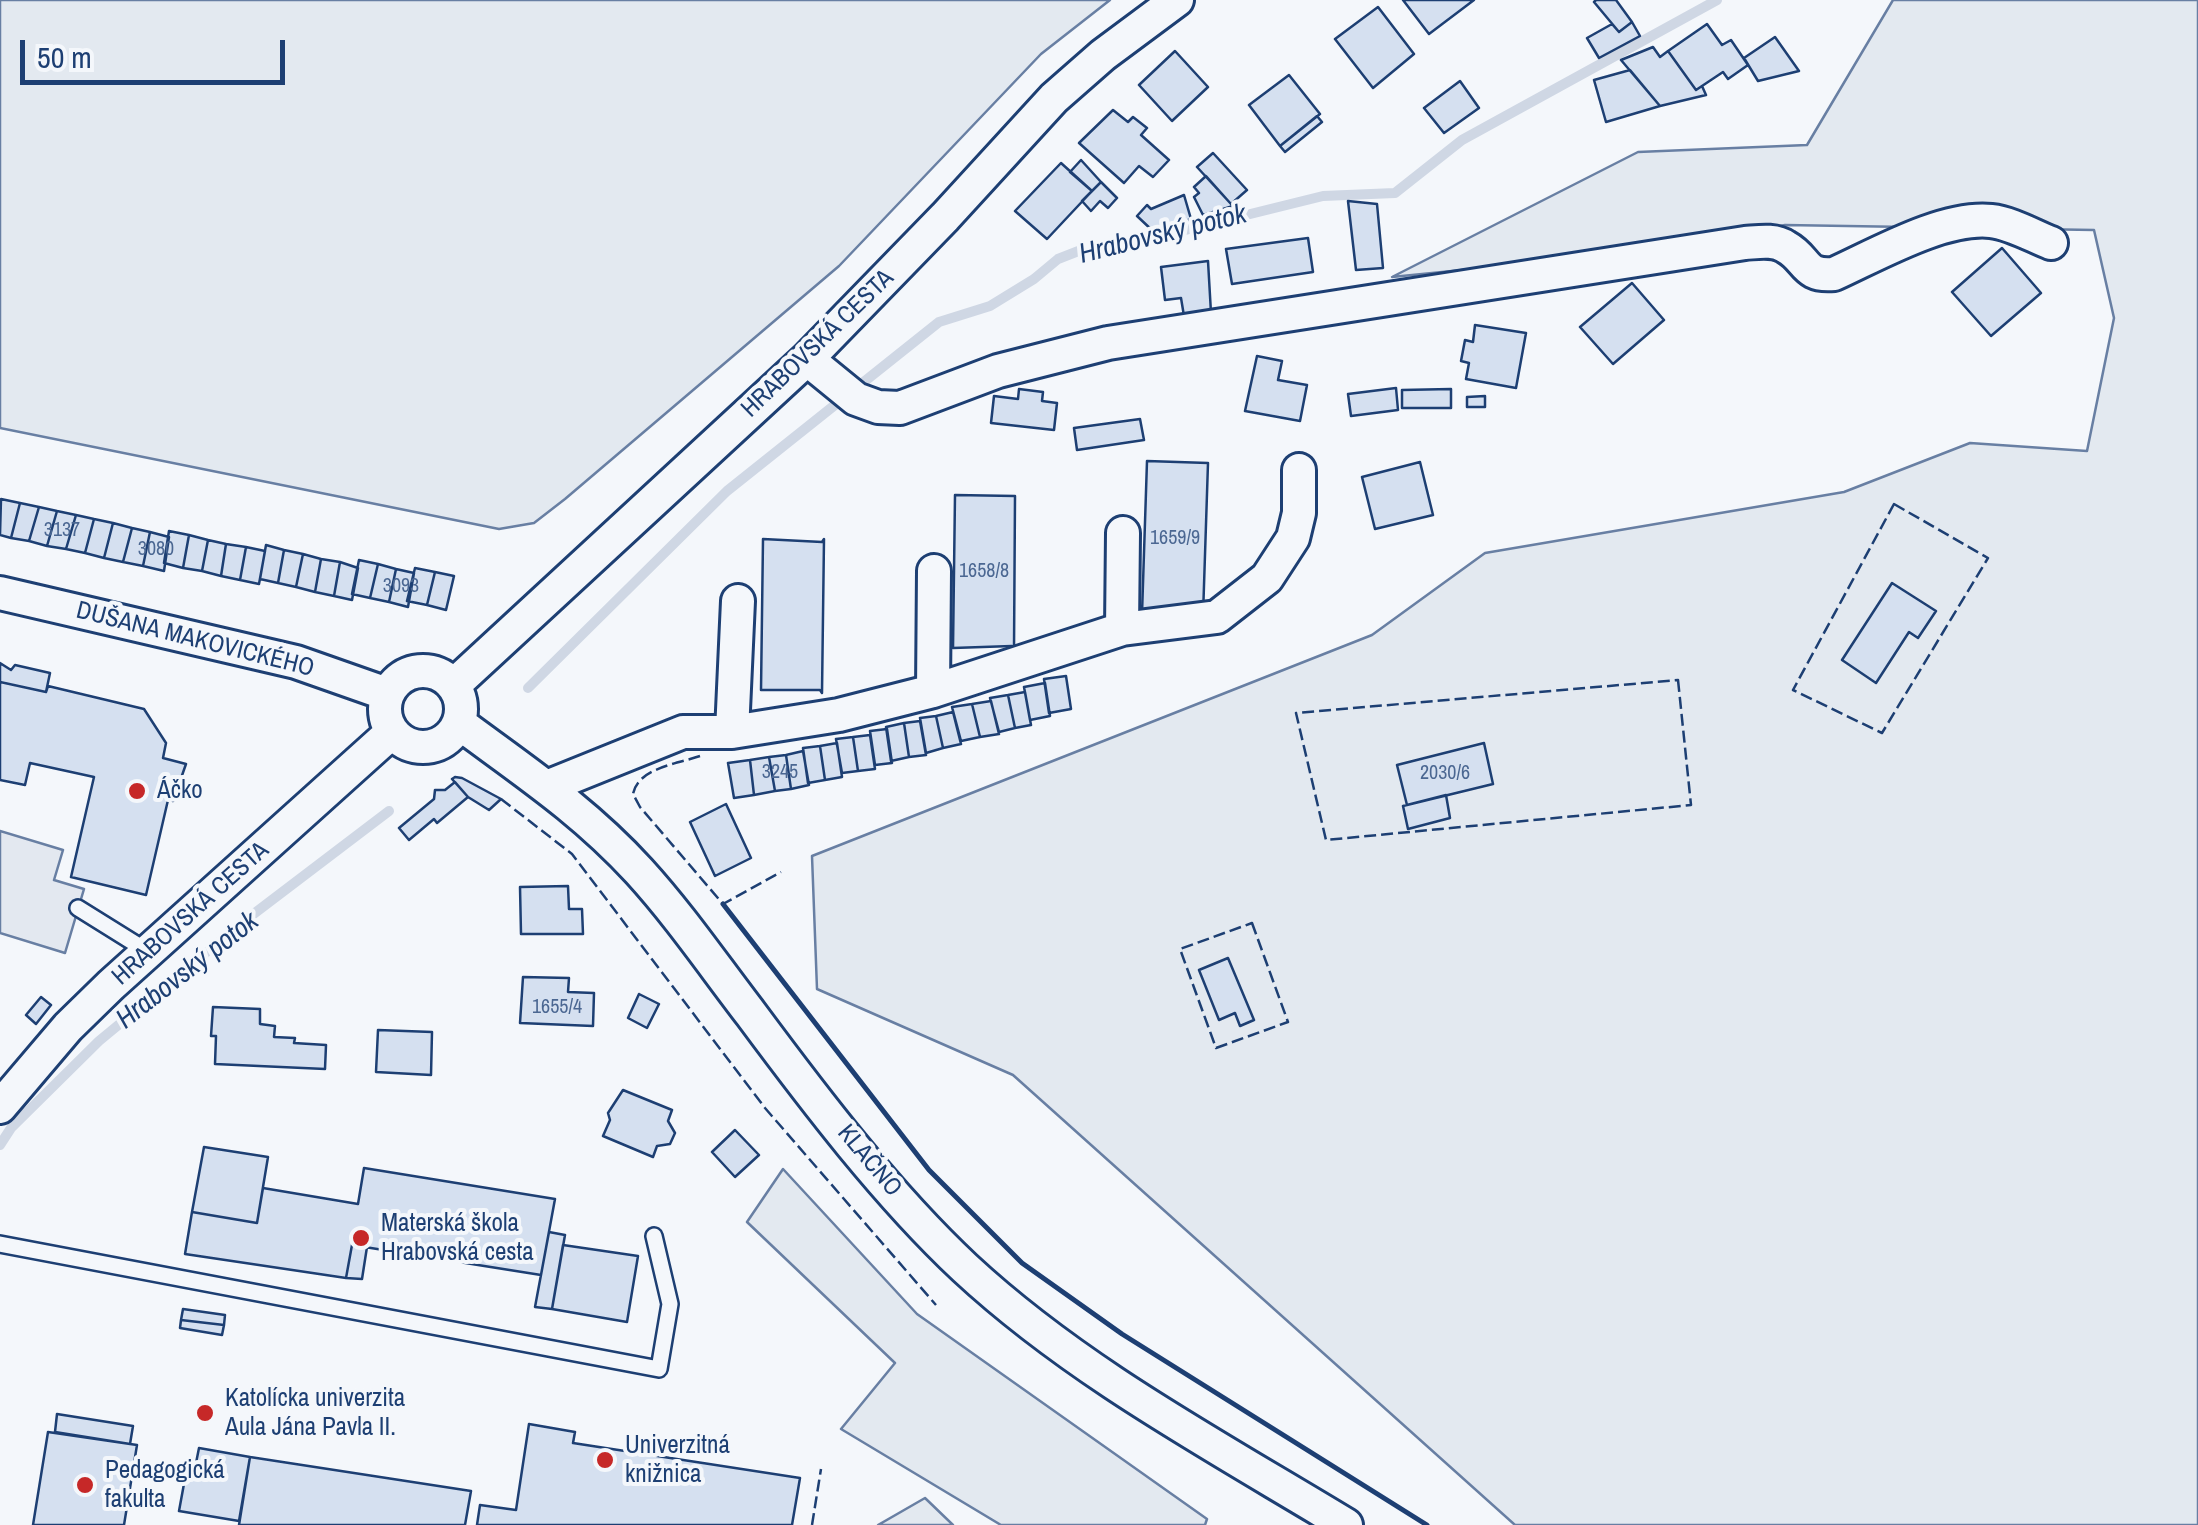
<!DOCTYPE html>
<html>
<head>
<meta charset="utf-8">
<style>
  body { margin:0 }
  #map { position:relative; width:2198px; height:1525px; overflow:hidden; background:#f4f7fb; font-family:"Archivo Narrow",sans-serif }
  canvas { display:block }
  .scale { position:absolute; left:20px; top:40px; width:265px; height:45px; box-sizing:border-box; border:5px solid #1d3f73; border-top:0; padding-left:12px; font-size:30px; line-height:35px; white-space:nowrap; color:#1d3f73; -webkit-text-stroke:8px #f4f7fb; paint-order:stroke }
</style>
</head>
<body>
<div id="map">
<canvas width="2198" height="1525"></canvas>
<div class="scale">50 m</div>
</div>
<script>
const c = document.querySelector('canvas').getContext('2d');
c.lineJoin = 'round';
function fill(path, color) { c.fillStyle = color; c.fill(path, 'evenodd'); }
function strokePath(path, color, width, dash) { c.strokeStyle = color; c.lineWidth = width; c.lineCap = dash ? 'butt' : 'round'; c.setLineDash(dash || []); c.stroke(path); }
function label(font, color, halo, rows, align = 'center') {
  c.font = font + ' "Archivo Narrow",sans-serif'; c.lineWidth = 8; c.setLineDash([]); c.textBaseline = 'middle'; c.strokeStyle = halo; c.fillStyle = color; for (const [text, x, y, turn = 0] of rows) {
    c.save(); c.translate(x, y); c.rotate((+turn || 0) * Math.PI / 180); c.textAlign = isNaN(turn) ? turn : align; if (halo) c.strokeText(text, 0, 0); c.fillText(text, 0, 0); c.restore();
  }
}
const green = new Path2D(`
  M 0,0 L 1110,0 L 1041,54 L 839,266 L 565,499 L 534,523 L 499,529 L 0,428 Z
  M 1893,0 L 2198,0 L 2198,1525 L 1515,1525 L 1013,1075 L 817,989 L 812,856 L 1372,635 L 1485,553 L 1844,492 L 1970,443 L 2087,451 L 2114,318 L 2094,230 L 1785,225 L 1612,255 L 1392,277 L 1638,152 L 1807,145 Z
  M 783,1169 L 917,1314 L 1207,1519 L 1205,1525 L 1001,1525 L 841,1429 L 895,1363 L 747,1222 Z
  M 925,1498 L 953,1525 L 878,1525 Z`);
fill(green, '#e3e9f0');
strokePath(green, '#687fa3', 2.5);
const parking = new Path2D(`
  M 0,831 L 63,850 L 54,880 L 84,889 L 65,953 L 0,933 Z`);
fill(parking, '#e3e8f0');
strokePath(parking, '#687fa3', 2.5);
strokePath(new Path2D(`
  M 528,688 L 727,491 L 939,322 L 990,306 L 1034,279 L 1058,259 L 1081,250 L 1121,246 L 1323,196 L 1395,193 L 1462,140 L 1717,0
  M 0,1145 L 11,1128 L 99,1041 L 243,922 L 389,811`), '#cfd7e4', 10);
const building = new Path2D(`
  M 1403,0 L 1474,0 L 1429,34 Z
  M 1596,0 L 1616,0 L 1632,22 L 1619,32 L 1594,2 Z
  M 1378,7 L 1414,54 L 1373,88 L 1335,39 Z
  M 1632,22 L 1640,36 L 1599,58 L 1587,38 L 1612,24 L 1619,32 Z
  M 1707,24 L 1722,45 L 1731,40 L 1748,65 L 1728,79 L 1723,72 L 1696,90 L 1668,51 Z
  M 1775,37 L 1799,71 L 1758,81 L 1744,58 Z
  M 1653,47 L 1660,57 L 1668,51 L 1696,90 L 1702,86 L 1706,95 L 1660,106 L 1621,60 Z
  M 1175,51 L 1208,87 L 1172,121 L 1139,85 Z
  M 1630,70 L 1660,106 L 1606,122 L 1594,80 Z
  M 1289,75 L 1320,114 L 1280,146 L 1249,105 Z
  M 1460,81 L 1479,108 L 1444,133 L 1424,108 Z
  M 1113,110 L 1128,122 L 1133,117 L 1147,128 L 1141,135 L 1169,160 L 1153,177 L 1139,166 L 1124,183 L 1079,143 Z
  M 1317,116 L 1322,122 L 1285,152 L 1280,146 Z
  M 1213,153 L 1247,190 L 1231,204 L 1197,167 Z
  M 1081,160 L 1101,182 L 1092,191 L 1070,172 Z
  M 1061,163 L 1092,191 L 1047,239 L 1015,211 Z
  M 1206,176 L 1231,204 L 1233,206 L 1203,215 L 1194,197 L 1199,193 L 1194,187 Z
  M 1101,182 L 1117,198 L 1108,208 L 1100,201 L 1091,211 L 1082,201 Z
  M 1184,195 L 1191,219 L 1154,232 L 1137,216 L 1147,205 L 1151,209 Z
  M 1348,201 L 1377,204 L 1383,268 L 1356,270 Z
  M 1308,238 L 1313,272 L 1232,284 L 1226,249 Z
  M 2002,248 L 2041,293 L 1991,336 L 1952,292 Z
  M 1208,261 L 1211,313 L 1184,316 L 1181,298 L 1165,300 L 1161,267 Z
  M 1632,283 L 1664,320 L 1613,364 L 1580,327 Z
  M 1475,325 L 1526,333 L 1516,388 L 1466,379 L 1469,363 L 1461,361 L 1465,340 L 1473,342 Z
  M 1257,356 L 1282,361 L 1278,380 L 1307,385 L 1300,421 L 1245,411 Z
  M 1396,388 L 1398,410 L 1351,416 L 1348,394 Z
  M 1019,389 L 1043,392 L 1042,401 L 1057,403 L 1054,430 L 991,423 L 994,396 L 1018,399 Z
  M 1451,389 L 1451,408 L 1402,408 L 1402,390 Z
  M 1485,396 L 1485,407 L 1467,407 L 1467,397 Z
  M 1140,419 L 1144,440 L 1077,450 L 1074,428 Z
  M 1147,461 L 1208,463 L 1203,616 L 1142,614 Z
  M 1420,462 L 1433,515 L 1375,529 L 1362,477 Z
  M 955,495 L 1015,496 L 1014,649 L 1012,646 L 953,648 Z
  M 1,499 L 20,503 L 11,538 L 0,535 Z
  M 20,503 L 39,507 L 29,541 L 11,538 Z
  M 39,507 L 57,511 L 47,546 L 29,541 Z
  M 57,511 L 76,515 L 66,549 L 47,546 Z
  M 76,515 L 94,519 L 85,553 L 66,549 Z
  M 94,519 L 113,523 L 104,558 L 85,553 Z
  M 113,523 L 132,528 L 123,562 L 104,558 Z
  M 132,528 L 150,532 L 143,566 L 123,562 Z
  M 169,531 L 189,535 L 183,568 L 164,563 Z
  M 150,532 L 169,537 L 164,571 L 143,566 Z
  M 189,535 L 208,540 L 202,571 L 183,568 Z
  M 763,539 L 822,542 L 824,539 L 822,693 L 820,690 L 761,690 Z
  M 208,540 L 226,544 L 221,576 L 202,571 Z
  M 226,544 L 246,547 L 240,580 L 221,576 Z
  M 266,545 L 284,550 L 278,583 L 260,579 Z
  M 246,547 L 265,551 L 259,584 L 240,580 Z
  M 284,550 L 303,554 L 296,587 L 278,583 Z
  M 303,554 L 321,559 L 315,592 L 296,587 Z
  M 321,559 L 340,562 L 334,596 L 315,592 Z
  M 359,560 L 378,564 L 370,598 L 352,594 Z
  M 340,562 L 358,568 L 352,600 L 334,596 Z
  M 378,564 L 396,569 L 389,602 L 370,598 Z
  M 415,568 L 435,572 L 427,605 L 407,601 Z
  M 396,569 L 414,573 L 408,607 L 389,602 Z
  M 435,572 L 454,576 L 446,610 L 427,605 Z
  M 1892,583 L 1936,611 L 1918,638 L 1909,632 L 1876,683 L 1842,660 Z
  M 0,663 L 11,670 L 15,665 L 50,673 L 46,692 L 0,682 Z
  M 1066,676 L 1071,709 L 1049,713 L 1044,679 Z
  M 0,682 L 46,692 L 48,686 L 144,709 L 166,743 L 163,758 L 186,764 L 179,784 L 184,785 L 181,796 L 173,801 L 168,800 L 146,895 L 71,877 L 94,777 L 30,763 L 25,785 L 0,780 Z
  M 1045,683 L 1050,716 L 1030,720 L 1024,687 Z
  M 1025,692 L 1031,725 L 1015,728 L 1008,695 Z
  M 1008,695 L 1015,728 L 999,732 L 990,698 Z
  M 991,701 L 999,734 L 980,737 L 972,704 Z
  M 972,704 L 980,737 L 961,741 L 952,707 Z
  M 953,712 L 961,744 L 943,748 L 936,716 Z
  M 936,716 L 943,748 L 926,753 L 920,718 Z
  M 920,721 L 926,755 L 909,757 L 904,723 Z
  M 904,723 L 909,757 L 891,761 L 886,727 Z
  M 887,729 L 892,763 L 875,765 L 870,731 Z
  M 870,735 L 875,769 L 858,771 L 853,737 Z
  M 853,737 L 858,771 L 842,773 L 836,739 Z
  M 837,743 L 842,777 L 825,780 L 820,746 Z
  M 1484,743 L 1493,784 L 1407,805 L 1397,765 Z
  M 820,746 L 825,780 L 808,783 L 803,748 Z
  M 803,751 L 809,785 L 791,789 L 786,755 Z
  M 786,755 L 791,789 L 775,791 L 769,757 Z
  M 769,757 L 775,791 L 754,795 L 750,760 Z
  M 750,760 L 754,795 L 734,798 L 728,763 Z
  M 455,777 L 462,778 L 501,799 L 489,810 L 468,797 L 452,779 Z
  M 455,782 L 468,797 L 437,823 L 434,819 L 409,840 L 399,828 L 434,799 L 435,790 L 445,790 Z
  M 1446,795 L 1450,818 L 1408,829 L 1403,806 Z
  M 726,804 L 751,858 L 715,876 L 690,822 Z
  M 568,886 L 569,909 L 582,909 L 583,934 L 521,934 L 520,887 Z
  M 1228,958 L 1254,1020 L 1240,1026 L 1235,1013 L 1219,1020 L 1199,970 Z
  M 523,977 L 569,978 L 568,992 L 594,993 L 593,1026 L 520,1023 Z
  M 639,994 L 659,1004 L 647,1028 L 628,1018 Z
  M 41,997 L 51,1005 L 36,1024 L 26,1015 Z
  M 213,1007 L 260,1009 L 260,1024 L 275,1026 L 274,1037 L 295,1038 L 294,1043 L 326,1045 L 325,1069 L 215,1064 L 216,1036 L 211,1036 Z
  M 378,1030 L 432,1032 L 431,1075 L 376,1072 Z
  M 623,1090 L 672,1110 L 668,1121 L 675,1133 L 670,1144 L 657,1146 L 653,1157 L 603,1136 L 610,1120 L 608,1113 Z
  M 735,1130 L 759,1155 L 735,1177 L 712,1152 Z
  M 204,1147 L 268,1157 L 257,1223 L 192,1212 Z
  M 364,1168 L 555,1199 L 541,1275 L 352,1245 L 346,1278 L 185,1254 L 192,1212 L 257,1223 L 263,1188 L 358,1204 Z
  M 549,1232 L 565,1235 L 552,1309 L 535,1307 Z
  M 352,1245 L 367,1247 L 362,1279 L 346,1278 Z
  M 563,1245 L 638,1256 L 627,1322 L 552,1309 Z
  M 183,1309 L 225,1315 L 224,1325 L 181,1320 Z
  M 181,1320 L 224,1325 L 222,1335 L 180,1328 Z
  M 57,1414 L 133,1426 L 130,1444 L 55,1432 Z
  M 529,1424 L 575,1432 L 573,1443 L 800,1478 L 792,1525 L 477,1525 L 480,1505 L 516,1510 Z
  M 48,1432 L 137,1445 L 124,1525 L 33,1525 Z
  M 199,1448 L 250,1457 L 239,1521 L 179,1511 L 188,1462 L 196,1463 Z
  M 250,1457 L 471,1491 L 465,1525 L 239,1525 Z`);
fill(building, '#d5e0f0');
strokePath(building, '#1d3f73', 2.5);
const service = new Path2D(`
  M 78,908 L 147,951
  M 0,1244 L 659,1369 L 670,1304 L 654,1236`);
const minor = new Path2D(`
  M 807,359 L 856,399 L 878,407 L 900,408 L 998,371 L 1108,343 L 1745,243 C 1759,242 1774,239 1786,247 C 1808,259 1803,277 1834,274 C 1878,254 1944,216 1991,221 C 2011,223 2033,236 2051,243
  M 0,593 L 296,662 L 387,694
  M 1122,629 L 1217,617 L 1267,578 L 1293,538 L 1299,513 L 1299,470
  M385 709a38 38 0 1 1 76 0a38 38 0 1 1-76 0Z
  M 454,685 L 807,359 L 945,217 L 1054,98 L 1103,55 L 1177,0
  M 933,691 L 1122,629 L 1123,533
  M 459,723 C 525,772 583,810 639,871 C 680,916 714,966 751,1014 C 814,1099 887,1195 965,1268 C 1077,1372 1216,1446 1346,1525
  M 732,732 L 839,715 L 933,691 L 934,571
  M 549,786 L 683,732 L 732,732 L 738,601
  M 0,1107 L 68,1027 L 111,985 L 392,732`);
strokePath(service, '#1d3f73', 20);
strokePath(minor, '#1d3f73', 38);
strokePath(service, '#f4f7fb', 15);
strokePath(minor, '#f4f7fb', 32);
strokePath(new Path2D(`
  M 1894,504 L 1988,558 L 1882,733 L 1793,690 Z
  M 1678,680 L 1691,805 L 1326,840 L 1296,713 Z
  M 700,756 C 677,764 638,768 633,794 L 640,807 L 723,904 L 781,872
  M 501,799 L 572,854 L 765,1108 L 936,1305
  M 1252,923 L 1288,1022 L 1216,1048 L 1180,949 Z
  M 812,1525 L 821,1469`), '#1d3f73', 2.5, [12, 5]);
strokePath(new Path2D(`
  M 723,904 L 929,1170 L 1022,1263 L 1122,1334 L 1427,1525`), '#1d3f73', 5);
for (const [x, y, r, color] of [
  [137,791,10,"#c62828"],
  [361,1238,10,"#c62828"],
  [205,1413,10,"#c62828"],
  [605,1460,10,"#c62828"],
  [85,1485,10,"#c62828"]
]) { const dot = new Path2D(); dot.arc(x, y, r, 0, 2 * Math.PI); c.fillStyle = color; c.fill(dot); strokePath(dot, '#f4f7fb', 4); }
label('20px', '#4b6792', null, [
  ["3137",62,531],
  ["1659/9",1175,539],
  ["3080",156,550],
  ["1658/8",984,572],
  ["3093",401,587],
  ["3245",780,773],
  ["2030/6",1445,774],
  ["1655/4",557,1008]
]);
label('25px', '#1d3f73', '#f4f7fb', [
  ["HRABOVSKÁ CESTA",818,344,-44],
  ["DUŠANA MAKOVICKÉHO",195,640,14],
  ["HRABOVSKÁ CESTA",191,914,-42],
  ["KLAČNO",869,1161,50]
]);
label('25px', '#1d3f73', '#f4f7fb', [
  ["Áčko",157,791],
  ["Materská škola",381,1224],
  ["Hrabovská cesta",381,1253],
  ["Katolícka univerzita",225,1399],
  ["Aula Jána Pavla II.",225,1428],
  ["Univerzitná",625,1446],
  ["knižnica",625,1475],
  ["Pedagogická",105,1471],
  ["fakulta",105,1500]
], 'left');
label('italic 28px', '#1d3f73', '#f4f7fb', [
  ["Hrabovský potok",1163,235,-14],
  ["Hrabovský potok",188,971,-38]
]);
</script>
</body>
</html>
